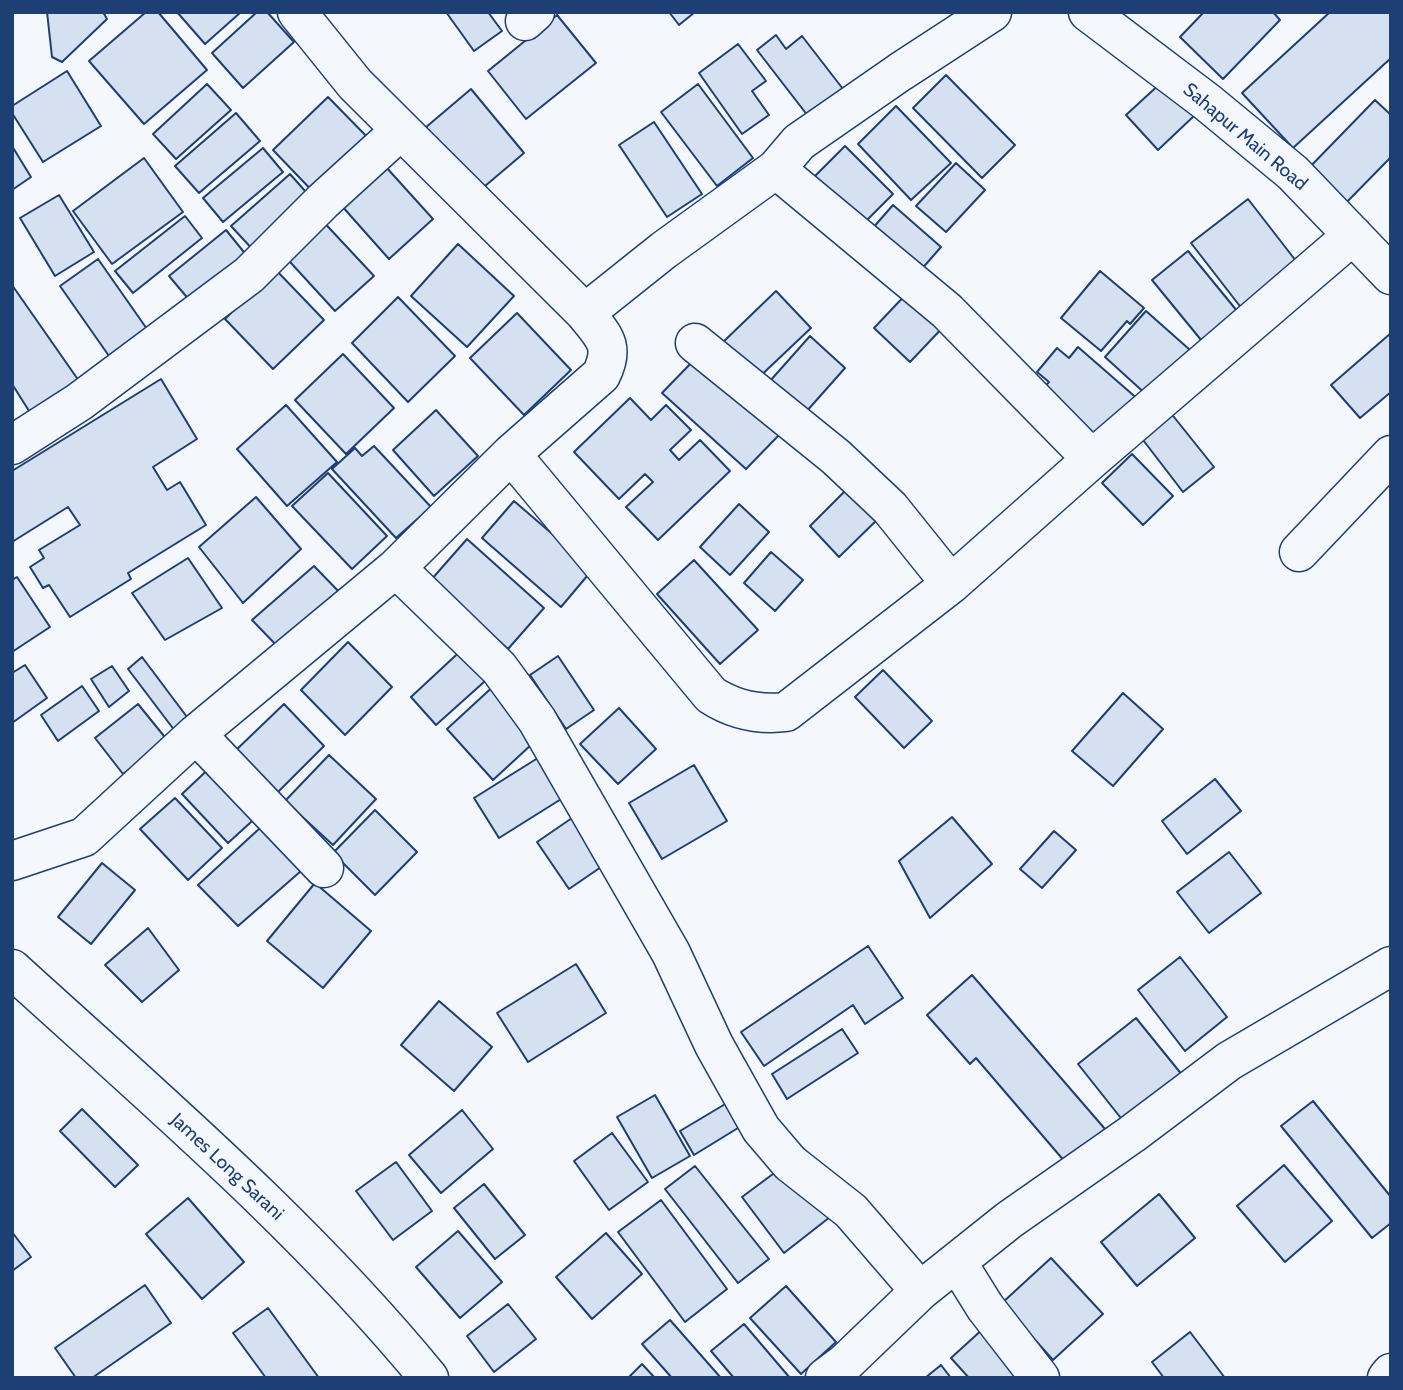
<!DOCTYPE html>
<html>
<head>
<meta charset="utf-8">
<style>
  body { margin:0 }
  #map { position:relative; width:1403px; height:1390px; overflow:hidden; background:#f4f7fb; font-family:Cabin,sans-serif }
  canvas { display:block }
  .frame { position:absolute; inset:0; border:14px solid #1d3f73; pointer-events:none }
</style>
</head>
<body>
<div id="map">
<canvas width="1403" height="1390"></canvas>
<div class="frame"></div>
</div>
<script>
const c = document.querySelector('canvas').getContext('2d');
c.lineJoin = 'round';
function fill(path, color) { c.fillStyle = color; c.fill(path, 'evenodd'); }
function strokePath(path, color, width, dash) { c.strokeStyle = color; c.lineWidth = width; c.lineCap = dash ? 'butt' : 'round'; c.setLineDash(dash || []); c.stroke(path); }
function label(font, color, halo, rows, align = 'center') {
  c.font = font + ' Cabin,sans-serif'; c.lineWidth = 5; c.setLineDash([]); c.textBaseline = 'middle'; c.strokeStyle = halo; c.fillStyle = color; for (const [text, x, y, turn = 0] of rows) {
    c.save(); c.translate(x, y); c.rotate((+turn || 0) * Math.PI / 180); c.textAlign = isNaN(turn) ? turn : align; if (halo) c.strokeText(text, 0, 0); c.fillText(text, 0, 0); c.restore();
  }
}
const building = new Path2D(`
  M 47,12 L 103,12 L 107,19 L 62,62 L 52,57 Z
  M 146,12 L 158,12 L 207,70 L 144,124 L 89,61 Z
  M 177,12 L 241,12 L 205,44 Z
  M 257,12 L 267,12 L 294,42 L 243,88 L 212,53 Z
  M 446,12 L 488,12 L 502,31 L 474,51 Z
  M 669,12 L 695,12 L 679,25 Z
  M 1204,12 L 1273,12 L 1280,20 L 1223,79 L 1180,37 Z
  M 1330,12 L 1391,12 L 1391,58 L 1293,148 L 1242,93 Z
  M 557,15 L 596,63 L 526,119 L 488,71 Z
  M 776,35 L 786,49 L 802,36 L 843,89 L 808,116 L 757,50 Z
  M 738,44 L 766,81 L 752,91 L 769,115 L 742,134 L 699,73 Z
  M 67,71 L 101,126 L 43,162 L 12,113 L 12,106 Z
  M 946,75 L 1015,145 L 982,178 L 913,108 Z
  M 1163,81 L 1195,115 L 1158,150 L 1126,115 Z
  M 207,84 L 231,110 L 176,159 L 153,134 Z
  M 698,84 L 753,158 L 717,186 L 661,112 Z
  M 471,89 L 524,153 L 478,192 L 425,128 Z
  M 328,97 L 375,145 L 320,199 L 273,150 Z
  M 1375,100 L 1391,115 L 1391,157 L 1341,208 L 1304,173 Z
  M 896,106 L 951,163 L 911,200 L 858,144 Z
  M 236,113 L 260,141 L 199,193 L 175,166 Z
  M 654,122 L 702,194 L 667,217 L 619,145 Z
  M 12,146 L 31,177 L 12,190 Z
  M 845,146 L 893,194 L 859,228 L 811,180 Z
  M 263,148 L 283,172 L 223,222 L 203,198 Z
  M 376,156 L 433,219 L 389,259 L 333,196 Z
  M 144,158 L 183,212 L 112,264 L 73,211 Z
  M 956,163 L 985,190 L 946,232 L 916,206 Z
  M 290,174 L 313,200 L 255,252 L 231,226 Z
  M 59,195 L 94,252 L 55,276 L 20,218 Z
  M 1248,199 L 1303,270 L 1246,314 L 1191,243 Z
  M 893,205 L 941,247 L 913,279 L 865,237 Z
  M 185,216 L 202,238 L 133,293 L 115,271 Z
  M 318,216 L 374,276 L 335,311 L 280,251 Z
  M 226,230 L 252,262 L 196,308 L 169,276 Z
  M 458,244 L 514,296 L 467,347 L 411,296 Z
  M 1188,251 L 1242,317 L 1206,346 L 1152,280 Z
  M 98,259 L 154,339 L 116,366 L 60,286 Z
  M 275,269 L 324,320 L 273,369 L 225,319 Z
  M 1100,271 L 1144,308 L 1130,324 L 1127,321 L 1101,351 L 1061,318 Z
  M 12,285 L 79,381 L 31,414 L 12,384 Z
  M 911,289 L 947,323 L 910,362 L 874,328 Z
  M 776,291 L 811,328 L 754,382 L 720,345 Z
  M 398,297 L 455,356 L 408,402 L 352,343 Z
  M 1146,311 L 1190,350 L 1149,397 L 1105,357 Z
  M 517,313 L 571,370 L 524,415 L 470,358 Z
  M 1391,333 L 1391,392 L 1360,418 L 1331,385 Z
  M 810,336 L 845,368 L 798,421 L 762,390 Z
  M 1078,347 L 1140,401 L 1100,446 L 1039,393 L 1049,382 L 1037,372 L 1057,348 L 1069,358 Z
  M 343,354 L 394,408 L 346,454 L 295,400 Z
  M 695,359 L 780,434 L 746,469 L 662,393 Z
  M 161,379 L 197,439 L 153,467 L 167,490 L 180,482 L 206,525 L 128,573 L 131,579 L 70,617 L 49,585 L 43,588 L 30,567 L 44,558 L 39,550 L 80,525 L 68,507 L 12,542 L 12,471 Z
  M 630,398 L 651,420 L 666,405 L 691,430 L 670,450 L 679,460 L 700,440 L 730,471 L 658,540 L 626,507 L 653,482 L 645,474 L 619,499 L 574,452 Z
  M 286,405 L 337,462 L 287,506 L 237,449 Z
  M 436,410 L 478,456 L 434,496 L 393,450 Z
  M 1170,412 L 1214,467 L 1183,492 L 1140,436 Z
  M 374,446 L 431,507 L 396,538 L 332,469 L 355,448 L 362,456 Z
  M 1132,454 L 1173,496 L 1143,525 L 1102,483 Z
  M 328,473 L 387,536 L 352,569 L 292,506 Z
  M 852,484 L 882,515 L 839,557 L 810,526 Z
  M 256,497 L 301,549 L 243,603 L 199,547 Z
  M 514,501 L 593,569 L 561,607 L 482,538 Z
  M 739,504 L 769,532 L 730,575 L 700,547 Z
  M 467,539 L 544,608 L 508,649 L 431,580 Z
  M 771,552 L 803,580 L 775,611 L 744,583 Z
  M 188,558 L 222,608 L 165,640 L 132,593 Z
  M 694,560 L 758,630 L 720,664 L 657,594 Z
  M 314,566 L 343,596 L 280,649 L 252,620 Z
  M 17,577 L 50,627 L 12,652 L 12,580 Z
  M 348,642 L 392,687 L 345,735 L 301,690 Z
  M 468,644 L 494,673 L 436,725 L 411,697 Z
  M 558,656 L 594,710 L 566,729 L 530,675 Z
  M 142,657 L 190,721 L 175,731 L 128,669 Z
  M 25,665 L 47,698 L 12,723 L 12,673 Z
  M 112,666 L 129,691 L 109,707 L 91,679 Z
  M 883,670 L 932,721 L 904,748 L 855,697 Z
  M 498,682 L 544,733 L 493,780 L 447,729 Z
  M 82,686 L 99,711 L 58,741 L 41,715 Z
  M 1123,693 L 1163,729 L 1113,786 L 1072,751 Z
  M 138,704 L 168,741 L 123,774 L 95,738 Z
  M 284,704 L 324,746 L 275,795 L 234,752 Z
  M 619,708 L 656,749 L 618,784 L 580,744 Z
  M 549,751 L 574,791 L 499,838 L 474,798 Z
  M 329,755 L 376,799 L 333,845 L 285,801 Z
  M 216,762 L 262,812 L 228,843 L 182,794 Z
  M 694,765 L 727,821 L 662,859 L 629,803 Z
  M 1215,779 L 1241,811 L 1187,854 L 1162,821 Z
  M 175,798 L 222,848 L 188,880 L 140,829 Z
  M 375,810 L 417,852 L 375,895 L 333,853 Z
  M 952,817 L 992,864 L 930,918 L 899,861 Z
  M 572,818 L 604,865 L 569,889 L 537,842 Z
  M 260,828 L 301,871 L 238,926 L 198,885 Z
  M 1054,831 L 1076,850 L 1042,888 L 1020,869 Z
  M 1229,852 L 1261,893 L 1209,933 L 1177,892 Z
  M 102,863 L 135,890 L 91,944 L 58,917 Z
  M 315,883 L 371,931 L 323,988 L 267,941 Z
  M 148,928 L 179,970 L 142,1002 L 105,965 Z
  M 868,946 L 903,998 L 865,1024 L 853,1005 L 764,1066 L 741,1032 Z
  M 1180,957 L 1227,1017 L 1185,1051 L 1138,990 Z
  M 576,964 L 606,1013 L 528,1062 L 497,1013 Z
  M 972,975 L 1105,1129 L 1066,1163 L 976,1058 L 970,1064 L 927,1015 Z
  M 439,1001 L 492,1047 L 454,1091 L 401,1045 Z
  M 1136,1018 L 1183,1076 L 1124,1122 L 1078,1064 Z
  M 842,1029 L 858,1053 L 787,1099 L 772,1074 Z
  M 655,1095 L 690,1156 L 652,1178 L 617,1117 Z
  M 737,1097 L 751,1120 L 694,1155 L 680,1131 Z
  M 1313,1101 L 1391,1197 L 1391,1223 L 1372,1238 L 1281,1126 Z
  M 82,1109 L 138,1165 L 115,1187 L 60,1131 Z
  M 462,1110 L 493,1149 L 441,1193 L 409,1155 Z
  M 612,1133 L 648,1182 L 609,1210 L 574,1161 Z
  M 396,1162 L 432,1211 L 393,1240 L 356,1191 Z
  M 789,1162 L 830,1217 L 784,1253 L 742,1197 Z
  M 1284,1165 L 1332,1221 L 1285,1262 L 1237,1206 Z
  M 695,1166 L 769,1259 L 738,1283 L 665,1189 Z
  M 484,1184 L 525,1235 L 495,1259 L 454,1208 Z
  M 1159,1194 L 1195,1238 L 1137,1286 L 1101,1242 Z
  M 188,1198 L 244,1262 L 202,1299 L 146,1234 Z
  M 661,1200 L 727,1289 L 685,1322 L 618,1232 Z
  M 458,1231 L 502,1282 L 460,1318 L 416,1267 Z
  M 12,1232 L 31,1257 L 12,1271 Z
  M 606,1233 L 642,1274 L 592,1319 L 556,1277 Z
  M 1051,1258 L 1103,1314 L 1053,1360 L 1002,1303 Z
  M 145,1285 L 171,1323 L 92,1378 L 76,1378 L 55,1348 Z
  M 786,1286 L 836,1342 L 801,1374 L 750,1318 Z
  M 508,1304 L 536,1339 L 494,1372 L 467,1336 Z
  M 268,1308 L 319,1378 L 266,1378 L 233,1333 Z
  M 670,1320 L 721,1378 L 672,1378 L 642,1344 Z
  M 744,1324 L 790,1378 L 734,1378 L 711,1351 Z
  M 985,1327 L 1032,1378 L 969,1378 L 951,1358 Z
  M 1190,1332 L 1225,1378 L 1164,1378 L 1152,1362 Z
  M 642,1364 L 655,1378 L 628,1378 Z
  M 941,1365 L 951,1378 L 925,1378 Z`);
fill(building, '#d5e0f0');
strokePath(building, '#1d3f73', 2);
const minor = new Path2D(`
  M 1088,12 L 1207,102 L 1293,173 L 1391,275
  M 525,21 L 535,12
  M 776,169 L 947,311 L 1092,459
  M 585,313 L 664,250 L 776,169 L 799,142 L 900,72 L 992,12
  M 695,343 L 836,457 L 890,508 L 951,584
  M 12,445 L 79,402 L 249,275 L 323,201 L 401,130
  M 511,454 L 711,695 C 734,710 760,715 786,712 L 951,584 L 1092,459 L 1353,235
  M 1299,552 L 1391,455
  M 396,568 L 499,668 L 537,720 L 671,953 L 714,1045 L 761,1129 L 790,1163 L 851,1211 L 920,1291
  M 196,734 L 324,868
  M 12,861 L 84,837 L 196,734 L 396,568 L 511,454 L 601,375 C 616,345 603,336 585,313 L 355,84 L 297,12
  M 957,1262 L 985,1307 L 1040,1378
  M 825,1378 L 845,1363 L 920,1291 L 1009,1220 L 1132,1134 L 1229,1061 L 1391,966
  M 1387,1378 L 1391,1373`);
const major = new Path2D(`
  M 12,969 C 156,1100 305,1227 429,1378`);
strokePath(minor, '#1d3f73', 41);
strokePath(major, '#1d3f73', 41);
strokePath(minor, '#f4f7fb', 38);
strokePath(major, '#f4f7fb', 38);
label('19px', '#1d3f73', '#f4f7fb', [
  ["Sahapur Main Road",1245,137,40],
  ["James Long Sarani",227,1167,43]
]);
</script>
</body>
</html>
